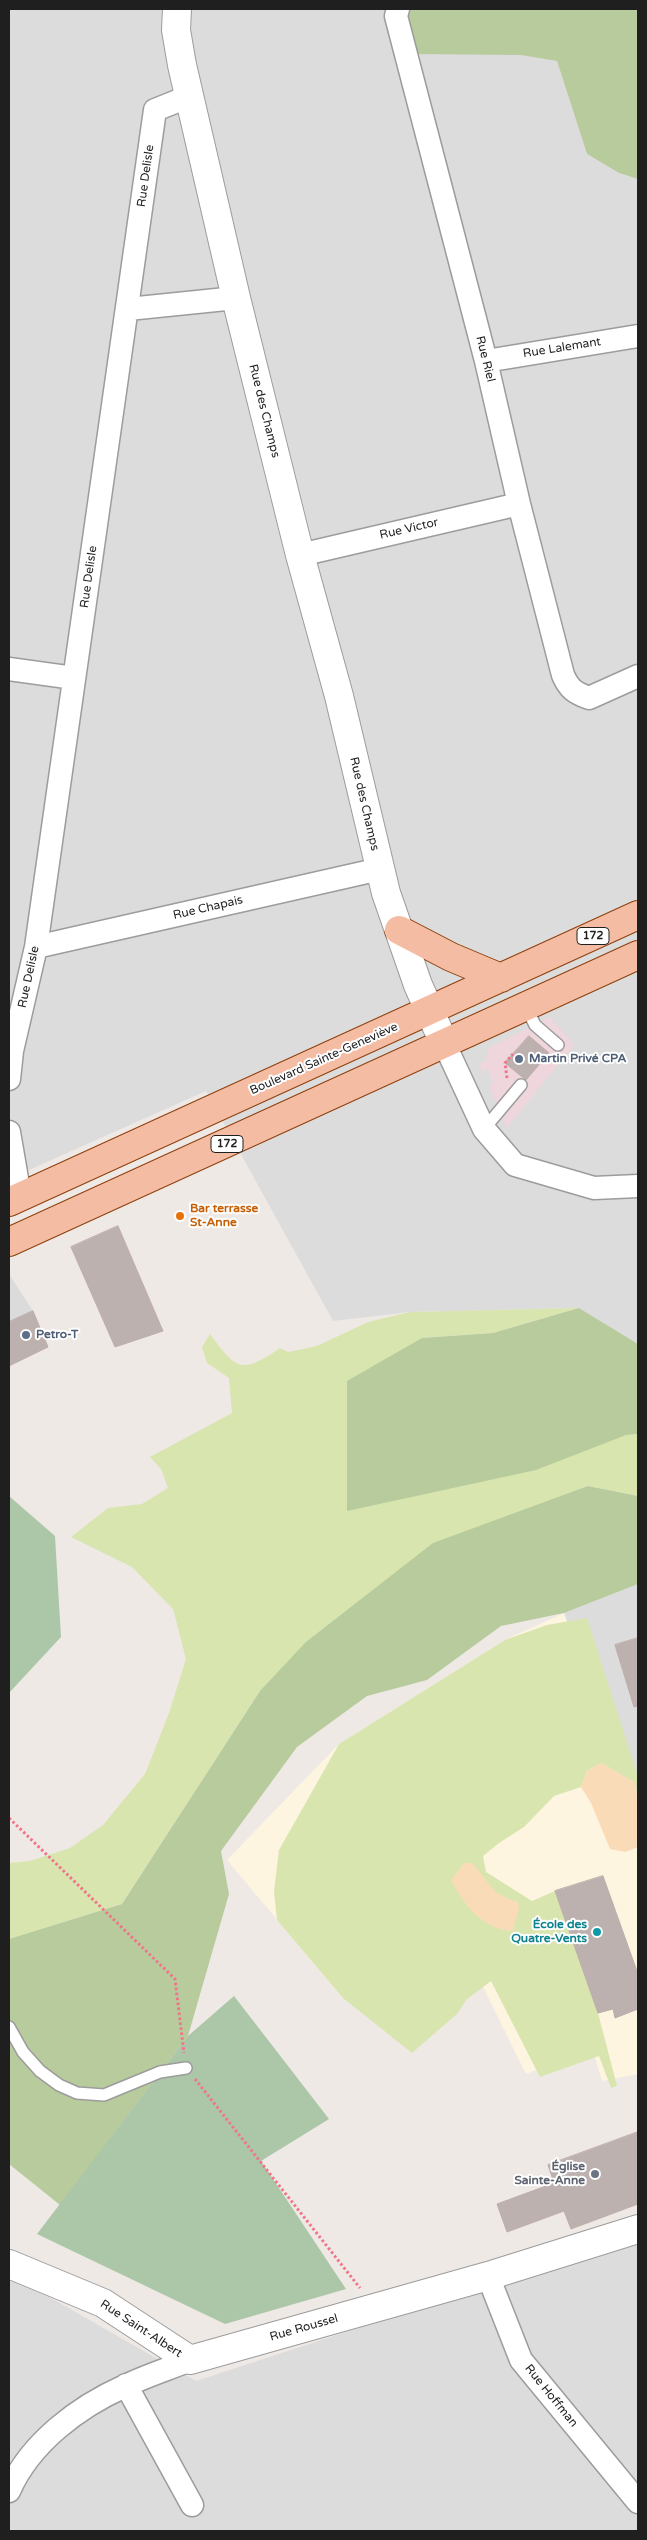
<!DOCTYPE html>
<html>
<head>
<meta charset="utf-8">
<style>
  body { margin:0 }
  #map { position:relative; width:647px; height:2540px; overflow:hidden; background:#efe9e5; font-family:"Varela Round",sans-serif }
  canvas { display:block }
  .frame { position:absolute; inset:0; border:10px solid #1f1f1f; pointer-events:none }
</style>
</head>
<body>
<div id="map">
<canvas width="647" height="2540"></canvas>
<div class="frame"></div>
</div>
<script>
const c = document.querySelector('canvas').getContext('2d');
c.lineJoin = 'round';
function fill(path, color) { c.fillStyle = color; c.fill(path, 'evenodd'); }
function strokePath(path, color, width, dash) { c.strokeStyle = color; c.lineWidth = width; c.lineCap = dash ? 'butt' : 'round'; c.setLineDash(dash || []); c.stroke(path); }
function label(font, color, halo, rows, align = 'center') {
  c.font = font + ' "Varela Round",sans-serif'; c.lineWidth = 4; c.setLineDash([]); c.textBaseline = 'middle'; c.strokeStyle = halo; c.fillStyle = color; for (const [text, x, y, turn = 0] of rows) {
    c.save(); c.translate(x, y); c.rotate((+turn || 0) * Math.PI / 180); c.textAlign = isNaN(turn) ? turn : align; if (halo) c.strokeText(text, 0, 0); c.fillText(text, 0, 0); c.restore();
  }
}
fill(new Path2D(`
  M 9,9 L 401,9 L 520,55 L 557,61 L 587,154 L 619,173 L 638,179 L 638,1344 L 579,1308 L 410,1312 L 333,1321 L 206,1091 L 9,1179 Z
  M 638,1584 L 638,1835 L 564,1613 Z
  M 638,2232 L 638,2531 L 9,2531 L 9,2274 L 196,2381 L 511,2278 Z`), '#dddcdc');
fill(new Path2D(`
  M 550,1017 L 574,1045 L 507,1128 L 489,1086 L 493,1083 L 488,1069 L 482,1072 L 480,1063 L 485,1062 L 488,1050 L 492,1046 Z`), '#eed6dc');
fill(new Path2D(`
  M 564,1613 L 638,1835 L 638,2074 L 602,2081 L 592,2048 L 526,2074 L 447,1914 L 343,1998 L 227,1860 L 339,1744 L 505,1640 Z`), '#fdf5e0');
fill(new Path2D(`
  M 579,1308 L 493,1333 L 422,1338 L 626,1435 L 638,1434 L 638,1496 L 588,1486 L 260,1691 L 122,1904 L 9,1939 L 9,1863 L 30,1861 L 70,1848 L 103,1825 L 145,1774 L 169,1713 L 186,1659 L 173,1609 L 132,1567 L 71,1537 L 108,1508 L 142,1504 L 168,1488 L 161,1469 L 150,1457 L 232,1413 L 229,1378 L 207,1363 L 202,1347 L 210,1334 C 237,1371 242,1374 280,1348 L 288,1352 L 317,1346 L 368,1322 L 410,1312 Z
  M 587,1618 L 638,1777 L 638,1797 L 634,1782 L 601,1763 L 587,1771 L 581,1787 L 554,1796 L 524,1827 L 499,1843 L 483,1856 L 486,1872 L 532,1901 L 555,1891 L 598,2013 L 617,2086 L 611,2088 L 599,2056 L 540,2077 L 491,1981 L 466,2000 L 458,2013 L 412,2053 L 343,1998 L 277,1920 L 274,1891 L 279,1850 L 339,1744 L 505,1640 L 547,1625 Z`), '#d8e5af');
fill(new Path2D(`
  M 401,9 L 638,9 L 638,179 L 619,173 L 587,154 L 557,61 L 520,55 L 408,54 Z
  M 579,1308 L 638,1344 L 638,1434 L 626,1435 L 536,1470 L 347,1511 L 347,1381 L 422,1338 L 493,1333 Z
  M 588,1486 L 638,1496 L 638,1584 L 564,1613 L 501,1626 L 427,1680 L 367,1696 L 297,1747 L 221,1851 L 229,1894 L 188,2036 L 60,2205 L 9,2164 L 9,1939 L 122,1904 L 260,1691 L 306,1642 L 433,1543 Z`), '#b7cb9d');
fill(new Path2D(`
  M 601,1763 L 634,1782 L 638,1797 L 638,1847 L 625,1852 L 610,1849 L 591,1803 L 581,1787 L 587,1771 Z
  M 464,1863 L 472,1863 C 487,1879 494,1898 517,1901 L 519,1907 L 513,1931 C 483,1930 463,1904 451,1880 Z`), '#fadbb8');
fill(new Path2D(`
  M 9,1496 L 55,1536 L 61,1637 L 9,1693 Z
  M 234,1996 L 329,2119 L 261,2161 L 346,2289 L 225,2324 L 37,2234 L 188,2036 Z`), '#acc6a8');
fill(new Path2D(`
  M 9,1274 L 33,1311 L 9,1323 Z`), '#dbdbdb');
const building = new Path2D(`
  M 529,1036 L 549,1053 L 526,1080 L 505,1063 Z
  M 118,1226 L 163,1331 L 115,1347 L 71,1247 Z
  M 33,1311 L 48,1347 L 9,1366 L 9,1322 Z
  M 638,1638 L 638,1706 L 634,1707 L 615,1645 Z
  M 603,1876 L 638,1974 L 638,2009 L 615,2018 L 613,2009 L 598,2013 L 555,1891 Z
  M 638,2132 L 638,2204 L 571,2229 L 564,2211 L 507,2232 L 497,2204 L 554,2183 L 548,2165 Z`);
fill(building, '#bcb1af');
strokePath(building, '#bfada9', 1);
const service = new Path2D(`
  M 526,1007 L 535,1025 L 558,1045
  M 484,1129 L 521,1085
  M 9,2027 L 23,2052 L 40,2071 L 59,2085 L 77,2093 L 104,2095 L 160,2072 L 186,2068`);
const minor = new Path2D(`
  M 398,9 L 396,16 L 486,361 L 519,504 L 563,675 C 569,689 575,693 589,698 L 638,676
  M 128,309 L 236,298
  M 486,361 L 638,336
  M 300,555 L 519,504
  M 9,669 L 74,678
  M 36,947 L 380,869
  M 445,1045 L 484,1129 L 515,1165 L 594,1188 L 638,1186
  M 9,1079 L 12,1051 L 36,947 L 155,110 L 190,96
  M 9,1132 L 20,1196
  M 488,2276 L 521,2360 L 638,2502
  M 126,2385 L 192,2505
  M 9,2491 C 30,2443 78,2407 125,2386 C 146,2376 168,2369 190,2360`);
const tertiary = new Path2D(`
  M 177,9 L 176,30 L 182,65 L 236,298 L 300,555 L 339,696 L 386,893 L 418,985 L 445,1045
  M 9,2264 L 103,2303 L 190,2360 L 488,2276 L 638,2229`);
const primary = new Path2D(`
  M 399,930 L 451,957 L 501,978
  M 9,1202 L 638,915
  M 9,1242 L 638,955`);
strokePath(service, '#9c9c9c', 14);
strokePath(minor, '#9c9c9c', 25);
strokePath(tertiary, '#9c9c9c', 30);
strokePath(primary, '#8e3f0b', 30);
strokePath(new Path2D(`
  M 507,1078 L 505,1063 L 513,1054
  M 9,1818 L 175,1979 L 184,2053
  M 195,2079 L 360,2288`), '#f0758a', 3, [2.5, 2.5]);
strokePath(service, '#fff', 11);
strokePath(minor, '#fff', 22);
strokePath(tertiary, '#fff', 28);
strokePath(primary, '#f5bca4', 28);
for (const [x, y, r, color] of [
  [519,1059,5,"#5c6f8a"],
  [180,1216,5,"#e8710a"],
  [26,1335,5,"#5c6f8a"],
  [597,1932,5,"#0f9aa8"],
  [595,2174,5,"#6b7280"]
]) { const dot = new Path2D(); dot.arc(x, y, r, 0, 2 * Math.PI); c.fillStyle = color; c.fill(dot); strokePath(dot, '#fff', 2); }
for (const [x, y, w] of [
  [593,936,32],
  [227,1144,32]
]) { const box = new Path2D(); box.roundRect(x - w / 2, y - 8.5, w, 17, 4); c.fillStyle = '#fff'; c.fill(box); strokePath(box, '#1f1f1f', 1); }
label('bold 11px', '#1f1f1f', null, [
  ["172",593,936],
  ["172",227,1144]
]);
label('12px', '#1f1f1f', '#fff', [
  ["Rue Delisle",146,176,-82],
  ["Rue Lalemant",562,348,-9],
  ["Rue Riel",485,359,76],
  ["Rue des Champs",264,411,76],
  ["Rue Victor",409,529,-13],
  ["Rue Delisle",89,577,-82],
  ["Rue des Champs",364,804,77],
  ["Rue Chapais",208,908,-13],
  ["Rue Delisle",29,977,-78],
  ["Boulevard Sainte-Geneviève",324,1059,-24],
  ["Rue Roussel",304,2328,-16],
  ["Rue Saint-Albert",141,2329,33],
  ["Rue Hoffman",551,2396,51]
]);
label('bold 12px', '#4e5e75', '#fff', [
  ["Martin Privé CPA",529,1059],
  ["Petro-T",36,1335]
], 'left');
label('bold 12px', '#c56008', '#fff', [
  ["Bar terrasse",190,1209],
  ["St-Anne",190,1223]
], 'left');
label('bold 12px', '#0d838f', '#fff', [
  ["École des",587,1925],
  ["Quatre-Vents",587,1939]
], 'right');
label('bold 12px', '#5b616d', '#fff', [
  ["Église",585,2167],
  ["Sainte-Anne",585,2181]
], 'right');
</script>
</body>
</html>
